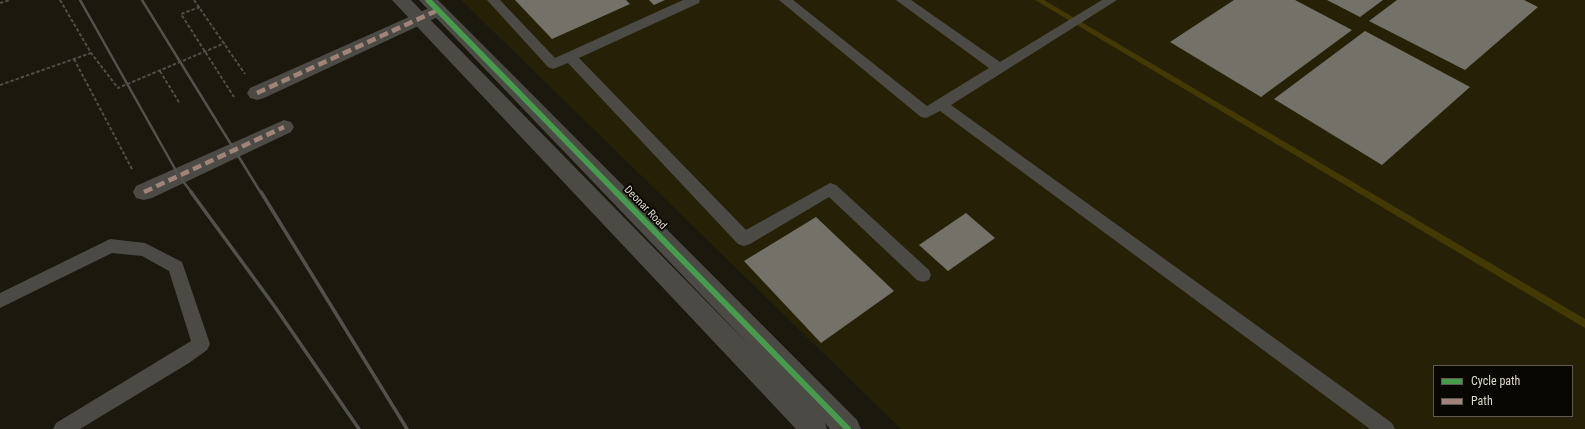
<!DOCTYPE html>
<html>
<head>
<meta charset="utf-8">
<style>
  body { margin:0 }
  #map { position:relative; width:1585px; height:429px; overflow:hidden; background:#1b180d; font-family:"Roboto Condensed",sans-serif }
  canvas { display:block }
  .legend { position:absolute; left:1433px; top:365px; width:140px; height:52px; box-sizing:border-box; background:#090702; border:1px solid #5d5b53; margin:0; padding:5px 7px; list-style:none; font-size:12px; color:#dcdacd }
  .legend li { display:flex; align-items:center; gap:8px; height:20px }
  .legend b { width:20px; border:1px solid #5d5b53 }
</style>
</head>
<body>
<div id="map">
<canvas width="1585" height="429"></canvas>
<ul class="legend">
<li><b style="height:5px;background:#469c4c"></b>Cycle path</li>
<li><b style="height:5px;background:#a18479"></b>Path</li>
</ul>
</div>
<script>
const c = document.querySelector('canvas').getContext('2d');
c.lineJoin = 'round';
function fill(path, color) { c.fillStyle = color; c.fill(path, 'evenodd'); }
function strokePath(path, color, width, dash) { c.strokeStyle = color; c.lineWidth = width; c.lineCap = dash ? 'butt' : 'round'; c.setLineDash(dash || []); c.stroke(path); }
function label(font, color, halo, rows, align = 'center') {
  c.font = font + ' "Roboto Condensed",sans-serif'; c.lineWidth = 4; c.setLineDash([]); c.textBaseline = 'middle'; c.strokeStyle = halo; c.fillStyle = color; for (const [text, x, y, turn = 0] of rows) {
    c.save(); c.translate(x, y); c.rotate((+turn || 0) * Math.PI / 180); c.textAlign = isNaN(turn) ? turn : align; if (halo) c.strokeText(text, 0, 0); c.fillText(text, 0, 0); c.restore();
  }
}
fill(new Path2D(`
  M 461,0 L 1585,0 L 1585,429 L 901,429 ZM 1434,366 L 1572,366 L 1572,416 L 1434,416 Z`), '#262106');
fill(new Path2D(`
  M 1035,0 L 1044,0 L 1585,319 L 1585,328 Z`), '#433904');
fill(new Path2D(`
  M 515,0 L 626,0 L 630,4 L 552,39 Z
  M 649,0 L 665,0 L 654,5 Z
  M 1234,0 L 1295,0 L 1352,30 L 1261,97 L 1170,42 Z
  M 1327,0 L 1383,0 L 1360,17 Z
  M 1397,0 L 1524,0 L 1538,7 L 1465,70 L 1369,21 Z
  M 1365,31 L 1470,87 L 1382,165 L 1274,99 Z
  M 966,213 L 995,238 L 948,271 L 919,245 Z
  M 816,217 L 894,291 L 821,343 L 744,261 Z`), '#747268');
strokePath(new Path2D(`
  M 60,0 L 91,53 L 118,88 L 225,43
  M 194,0 L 245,74
  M 0,3 L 10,0
  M 200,7 L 181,14 L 234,97
  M 74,59 L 133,171
  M 160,71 L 180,104
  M 0,85 L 91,53`), '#4f4e48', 2, [3.5, 2]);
fill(new Path2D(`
  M 487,0 L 500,0 L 555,58 L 683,0 L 700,0 L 699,3 L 579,58 L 746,230 L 830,183 L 836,185 L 929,270 L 931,275 L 929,280 L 923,282 L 917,280 L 829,197 L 750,244 L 744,246 L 738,244 L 568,63 L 553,69 L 548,67 Z
  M 779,0 L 793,0 L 927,106 L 989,68 L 896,0 L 911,0 L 1000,62 L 1102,0 L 1117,0 L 951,105 L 1392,423 L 1395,429 L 1370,429 L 940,111 L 926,118 L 921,117 Z
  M 110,239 L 145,243 L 182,262 L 210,344 L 207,350 L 189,363 L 80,429 L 53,429 L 56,423 L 191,341 L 169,271 L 142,256 L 112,253 L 0,308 L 0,293 Z`), '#4c4a45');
fill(new Path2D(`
  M 438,4 L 444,6 L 447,10 L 444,14 L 264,98 L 257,100 L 250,98 L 247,93 L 250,88 Z
  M 284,120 L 291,122 L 294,127 L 291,132 L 152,198 L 144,200 L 136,198 L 133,192 L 136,186 Z`), '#4c4a45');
fill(new Path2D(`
  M 392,0 L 411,0 L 752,348 L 419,0 L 438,0 L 857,420 L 861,429 L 830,429 L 825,423 L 827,429 L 796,429 Z`), '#4c4a45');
strokePath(new Path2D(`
  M 80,0 L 179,176 L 192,193
  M 142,0 L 261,193`), '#52524c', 2.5);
strokePath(new Path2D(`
  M 191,192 L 275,307 L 359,429
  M 261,192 L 407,429`), '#52524c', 3.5);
strokePath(new Path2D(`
  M 257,93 L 438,10
  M 144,192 L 284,127`), '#a18479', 4.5, [9, 4.5]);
strokePath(new Path2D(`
  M 428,0 L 617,193`), '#469c4c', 5.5);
strokePath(new Path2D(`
  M 616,192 L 848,429`), '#469c4c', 6);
label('11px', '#dcdacd', '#090702', [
  ["Deonar Road",645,208,46]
]);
</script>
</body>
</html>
